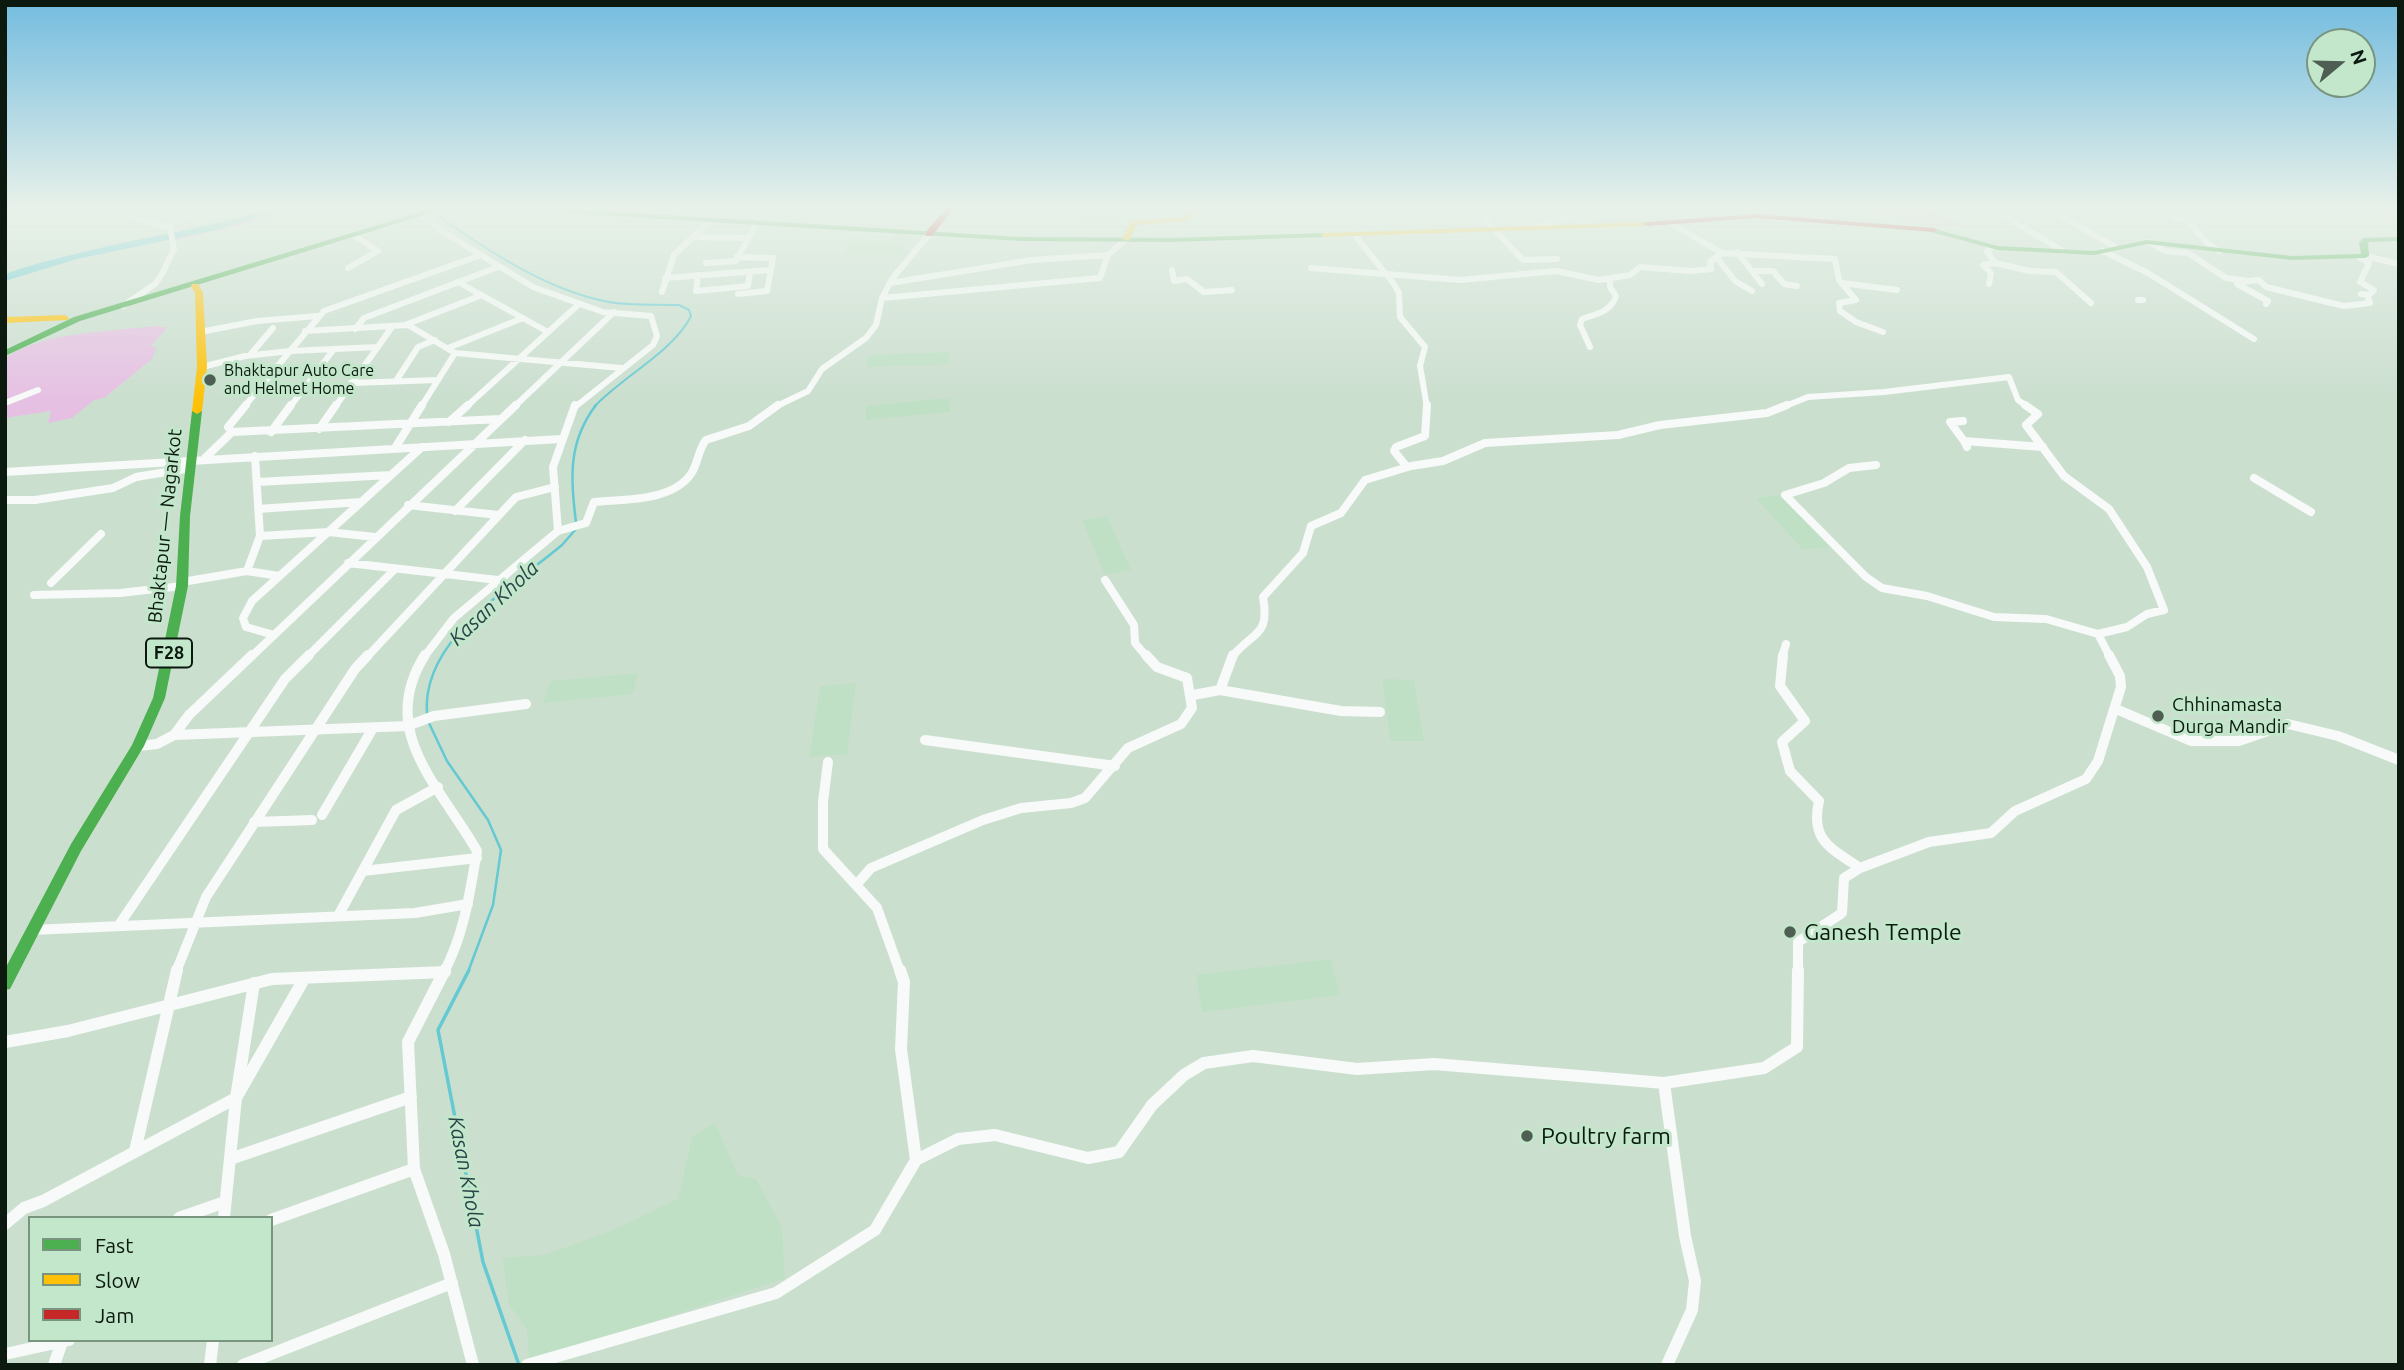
<!DOCTYPE html>
<html>
<head>
<meta charset="utf-8">
<style>
  body { margin:0 }
  #map { position:relative; width:2404px; height:1370px; overflow:hidden; background:#cbdfcf; font-family:Ubuntu,sans-serif }
  canvas { display:block }
  .frame { position:absolute; inset:0; border:7px solid #0b190f; pointer-events:none }
  .legend { position:absolute; left:28px; top:1216px; width:245px; height:126px; box-sizing:border-box; background:#c3e7ca; border:2px solid #79957f; margin:0; padding:9px 12px; list-style:none; font-size:21px; color:#0b190f }
  .legend li { display:flex; align-items:center; gap:14px; height:35px }
  .legend b { width:35px; border:2px solid #79957f }
  .north { position:absolute; left:2306px; top:28px; width:70px; height:70px; box-sizing:border-box; background:#c3e7ca; border:2px solid #79957f; border-radius:50%; rotate:71deg; font-size:19px; font-weight:700; line-height:28px; text-align:center; color:#0b190f }
  .north::after { content:''; display:block; margin:auto; width:24px; height:32px; background:#4e5e52; clip-path:polygon(50% 0,100% 100%,50% 72%,0 100%) }
</style>
</head>
<body>
<div id="map">
<canvas width="2404" height="1370"></canvas>
<div class="frame"></div>
<ul class="legend">
<li><b style="height:9px;background:#4caf50"></b>Fast</li>
<li><b style="height:9px;background:#ffc107"></b>Slow</li>
<li><b style="height:9px;background:#c62828"></b>Jam</li>
</ul>
<div class="north">N</div>
</div>
<script>
const c = document.querySelector('canvas').getContext('2d');
c.lineJoin = 'round';
function fill(path, color) { c.fillStyle = color; c.fill(path, 'evenodd'); }
function strokePath(path, color, width, dash) { c.strokeStyle = color; c.lineWidth = width; c.lineCap = dash ? 'butt' : 'round'; c.setLineDash(dash || []); c.stroke(path); }
function label(font, color, halo, rows, align = 'center') {
  c.font = font + ' Ubuntu,sans-serif'; c.lineWidth = 6; c.setLineDash([]); c.textBaseline = 'middle'; c.strokeStyle = halo; c.fillStyle = color; for (const [text, x, y, turn = 0] of rows) {
    c.save(); c.translate(x, y); c.rotate((+turn || 0) * Math.PI / 180); c.textAlign = isNaN(turn) ? turn : align; if (halo) c.strokeText(text, 0, 0); c.fillText(text, 0, 0); c.restore();
  }
}
fill(new Path2D(`
  M 1121,208 L 1126,214 L 1123,223 L 1087,223 L 1080,219 L 1083,209 Z
  M 898,231 L 914,232 L 903,247 L 906,252 L 912,253 L 907,258 L 869,253 L 867,256 L 842,255 L 851,239 L 886,242 Z
  M 950,352 L 948,364 L 866,367 L 869,355 Z
  M 949,398 L 950,412 L 866,420 L 866,406 Z
  M 1780,495 L 1830,545 L 1827,546 L 1829,548 L 1802,549 L 1756,498 Z
  M 1107,516 L 1131,570 L 1105,575 L 1082,520 Z
  M 638,673 L 633,694 L 543,703 L 550,681 Z
  M 1382,679 L 1414,680 L 1424,741 L 1390,741 Z
  M 856,683 L 847,754 L 809,757 L 820,686 Z
  M 1331,959 L 1340,995 L 1202,1012 L 1196,975 Z
  M 715,1123 L 738,1175 L 756,1179 L 782,1227 L 785,1278 L 592,1342 L 529,1359 L 527,1330 L 509,1304 L 502,1258 L 544,1255 L 613,1230 L 678,1199 L 692,1137 Z`), '#bfe0c5');
fill(new Path2D(`
  M 280,208 L 297,208 L 249,224 L 173,241 L 173,234 L 218,226 Z
  M 1851,208 L 1924,208 L 1963,226 L 1932,227 Z
  M 156,326 L 167,328 L 150,347 L 157,347 L 152,359 L 104,398 L 94,400 L 72,418 L 48,423 L 51,411 L 5,418 L 5,358 C 47,331 107,332 156,326 Z`), '#e6c0e3');
strokePath(new Path2D(`
  M 442,208 L 442,219 C 492,253 549,291 609,302 C 632,306 656,304 679,305 L 689,310 L 691,316 C 673,352 623,376 594,407`), '#64c9d2', 2);
strokePath(new Path2D(`
  M 576,523 C 571,479 567,443 596,405
  M 427,714 C 421,639 511,588 562,545 L 576,529
  M 428,721 L 447,761 L 488,820 L 501,850 L 493,905 L 468,972`), '#64c9d2', 2.5);
strokePath(new Path2D(`
  M 469,970 L 438,1030 L 483,1262 L 519,1365`), '#64c9d2', 3.5);
fill(new Path2D(`
  M 275,208 L 291,208 L 216,230 L 77,259 L 5,281 L 5,274 C 93,244 186,234 275,208 Z`), '#64c9d2');
strokePath(new Path2D(`
  M 122,208 L 132,217 L 170,227 L 174,249 L 162,274 L 155,284 L 123,306
  M 1482,208 L 1488,223 L 1523,260 L 1557,259
  M 1725,208 L 1741,216
  M 1991,208 L 2063,251
  M 2164,208 L 2176,218 L 2187,219 L 2206,242 L 2219,251
  M 189,215 L 198,208
  M 418,216 L 430,220 L 440,230 L 533,287 L 603,312 L 651,316 L 657,336 L 653,345 L 575,407
  M 2064,218 L 2114,246
  M 1537,227 L 1592,208
  M 1354,234 L 1394,284 L 1399,293 L 1400,317 L 1425,347 L 1420,366 L 1427,407
  M 695,237 L 746,238
  M 2149,242 L 2165,251 L 2188,253 L 2226,278 L 2248,281 L 2237,284 L 2268,301 L 2266,304
  M 1992,247 L 1987,251 L 1995,263 L 2030,271 L 2056,272 L 2091,303
  M 2103,251 L 2148,273 L 2254,339
  M 1737,252 L 1762,284
  M 1722,253 L 1835,259 L 1839,280 L 1856,300 L 1839,303 L 1840,311 L 1856,322 L 1883,332
  M 2365,256 L 2399,264
  M 737,257 L 773,258 L 767,291 L 738,294
  M 2359,257 L 2369,263 L 2360,282 L 2374,290 L 2369,295 L 2361,294
  M 1718,259 L 1735,281 L 1752,291
  M 706,263 L 736,261 L 757,222
  M 348,268 L 378,251 L 355,236
  M 1311,268 L 1460,280 L 1556,271 L 1599,280 L 1630,275 L 1640,267 L 1691,271 L 1711,269 L 1710,262 L 1722,253 L 1672,224
  M 1172,270 L 1174,281 L 1187,279 L 1204,292 L 1232,290
  M 1753,271 L 1773,271 L 1784,284 L 1797,286
  M 698,275 L 696,291 L 748,286 L 750,272
  M 665,278 L 770,270
  M 2248,281 L 2259,280 L 2266,287 L 2344,306 L 2370,303 L 2367,295
  M 458,282 L 548,332
  M 890,283 L 1032,260 L 1108,255
  M 1842,283 L 1897,290
  M 1989,284 L 1991,273 L 1983,265 L 1995,263
  M 662,292 L 674,255 L 713,218
  M 882,298 L 1100,278 L 1108,255 L 1126,239
  M 2138,300 L 2143,300
  M 405,325 L 482,295
  M 355,329 L 364,318 L 498,267
  M 305,331 L 408,325 L 455,353
  M 200,332 L 257,321 L 317,316
  M 1590,347 L 1580,325 L 1582,319 C 1596,314 1611,312 1616,296 L 1610,287 L 1610,279
  M 448,348 L 523,318
  M 250,355 L 273,328
  M 202,367 L 245,356 L 290,351 L 324,311 L 481,255
  M 396,381 L 418,347 L 435,340
  M 351,383 L 438,380
  M 5,403 L 38,390
  M 244,407 L 290,351 L 378,347
  M 290,407 L 334,349
  M 335,407 L 392,327
  M 421,407 L 455,353 L 621,368
  M 466,407 L 579,304
  M 514,407 L 614,312
  M 775,407 L 808,391 L 822,369 L 866,338 L 876,325 L 882,298 L 892,279 L 929,234
  M 1783,407 L 1808,397 L 1884,392 L 2009,377 L 2018,400 L 2028,407`), '#f7faf8', 6);
strokePath(new Path2D(`
  M 1963,421 L 1950,422 L 1964,441
  M 449,422 L 468,405
  M 319,429 L 336,405
  M 232,432 L 500,419
  M 271,432 L 291,405
  M 1967,447 L 1964,441 L 2043,447
  M 395,448 L 422,405
  M 205,458 L 232,432 L 228,427 L 246,405
  M 1876,465 L 1849,468 L 1824,483 L 1785,495 L 1866,577 L 1882,588 L 1927,596 L 1994,617 L 2046,619 L 2098,634 L 2127,627 L 2147,614 L 2164,610 L 2147,567 L 2109,509 L 2064,476 L 2026,425 L 2038,414 L 2025,405
  M 1407,467 L 1394,451 L 1396,447 L 1425,436 L 1427,405
  M 5,472 L 561,439
  M 2254,478 L 2311,512
  M 257,482 L 391,475
  M 5,500 L 35,500 L 113,488 L 136,477 L 191,468
  M 408,505 L 498,515
  M 258,509 L 361,502
  M 455,511 L 525,440
  M 558,531 L 586,523 L 594,502 C 624,499 671,502 691,474 C 698,464 698,450 706,440 L 749,426 L 778,405
  M 260,536 L 328,532 L 375,537
  M 348,563 L 498,580
  M 247,571 L 260,536 L 255,456
  M 1105,580 L 1134,625 L 1135,643 L 1147,657
  M 182,582 L 247,571 L 279,576
  M 51,583 L 101,534
  M 34,595 L 120,593 L 182,586
  M 2098,634 L 2110,657
  M 274,635 L 246,627 L 243,618 L 252,601 L 422,447
  M 251,657 L 516,405
  M 307,657 L 395,569
  M 367,657 L 516,497 L 555,487
  M 424,657 L 454,618 L 558,531 L 553,467 L 575,405
  M 1232,657 C 1254,630 1270,637 1263,597 L 1303,553 L 1311,526 L 1341,513 L 1365,480 L 1411,466 L 1443,461 L 1485,443 L 1618,435 L 1660,425 L 1767,413 L 1787,405
  M 1782,657 L 1786,644`), '#f7faf8', 8);
strokePath(new Path2D(`
  M 425,655 C 376,732 441,787 477,851 C 470,892 464,935 444,972
  M 1783,655 L 1780,686 L 1805,721 L 1782,742 L 1790,771 L 1819,801 C 1810,841 1831,848 1860,868
  M 1220,690 L 1233,655
  M 1193,695 L 1220,690 L 1341,711 L 1380,712
  M 2116,709 L 2191,741 L 2239,741 L 2288,724 L 2338,736 L 2399,760
  M 174,735 L 189,715 L 252,655
  M 925,740 L 1115,766
  M 138,746 L 157,744 L 174,735 L 407,726 L 434,716 L 526,704
  M 828,762 L 823,802 L 823,849 L 877,908 L 900,972
  M 322,815 L 373,728
  M 254,822 L 312,820
  M 363,871 L 477,858
  M 857,884 L 871,868 L 983,820 L 1021,808 L 1071,803 L 1085,798 L 1128,748 L 1181,724 L 1192,708 L 1187,678 L 1157,667 L 1146,655
  M 338,916 L 396,810 L 438,787
  M 119,925 L 285,679 L 309,655
  M 32,930 L 415,913 L 468,904
  M 176,972 L 206,897 L 355,669 L 368,655
  M 440,972 L 445,972
  M 1798,972 L 1798,942 L 1842,913 L 1844,878 L 1860,868 L 1929,842 L 1991,833 L 2015,811 L 2086,779 L 2098,761 L 2121,687 L 2120,676 L 2109,655`), '#f7faf8', 10);
strokePath(new Path2D(`
  M 445,970 L 408,1042 L 414,1169 L 444,1254 L 473,1365
  M 5,1042 L 68,1031 L 272,979 L 445,972
  M 1664,1083 L 1685,1236 L 1695,1281 L 1692,1310 L 1667,1365
  M 135,1151 L 177,970
  M 230,1159 L 411,1097
  M 916,1160 L 958,1139 L 995,1135 L 1088,1158 L 1119,1152 L 1152,1105 L 1184,1075 L 1204,1063 L 1253,1056 L 1357,1069 L 1434,1064 L 1664,1083 L 1764,1068 L 1797,1047 L 1798,970
  M 179,1218 L 225,1202
  M 224,1218 L 236,1098 L 254,983
  M 271,1220 L 414,1169
  M 5,1224 L 24,1208 L 43,1201 L 236,1098 L 304,979
  M 5,1354 L 69,1340
  M 54,1365 L 62,1342
  M 210,1365 L 213,1340
  M 243,1365 L 452,1283
  M 527,1365 L 776,1293 L 875,1230 L 916,1160 L 901,1049 L 904,982 L 900,970`), '#f7faf8', 12);
fill(new Path2D(`
  M 434,208 L 447,208 L 80,321 L 5,356 L 5,350 L 74,317 Z
  M 510,208 L 555,208 L 1020,237 L 1173,238 L 1324,233 L 1328,235 L 1324,237 L 1173,242 L 1020,241 L 514,210 Z
  M 1931,228 L 1998,246 L 2094,251 L 2147,240 L 2292,256 L 2361,254 L 2359,243 L 2363,238 L 2399,237 L 2399,241 L 2368,242 L 2369,256 L 2365,258 L 2292,260 L 2147,244 L 2094,255 L 1998,250 L 1931,232 Z
  M 197,408 L 202,411 L 190,516 L 188,586 L 165,698 L 144,746 L 81,851 L 10,989 L 5,990 L 5,969 L 71,844 L 132,745 L 153,698 L 176,586 L 180,516 L 192,411 Z`), '#4caf50');
fill(new Path2D(`
  M 1197,208 L 1206,208 L 1186,221 L 1137,225 L 1129,241 L 1122,239 L 1131,221 L 1184,217 Z
  M 1647,222 L 1651,224 L 1650,226 L 1324,237 L 1320,235 L 1324,233 Z
  M 192,284 L 198,284 L 203,293 L 207,367 L 202,411 L 197,414 L 192,411 L 197,367 L 195,293 L 191,286 Z
  M 65,315 L 69,318 L 68,320 L 5,323 L 5,317 Z`), '#ffc107');
fill(new Path2D(`
  M 946,208 L 954,208 L 932,236 L 926,236 L 926,232 Z
  M 1756,214 L 1934,228 L 1938,230 L 1934,232 L 1756,218 L 1647,226 L 1643,224 L 1647,222 Z`), '#c62828');
const sky = c.createLinearGradient(0, 0, 0, 400);
sky.addColorStop(0, '#73bcdf');
sky.addColorStop(0.52, '#e8f1e9');
sky.addColorStop(1, '#e8f1e900');
c.fillStyle = sky;
c.fillRect(0, 0, 2404, 400);
for (const [x, y, r, color] of [
  [210,380,7,"#4e5e52"],
  [2158,716,7,"#4e5e52"],
  [1790,932,7,"#4e5e52"],
  [1527,1136,7,"#4e5e52"]
]) { const dot = new Path2D(); dot.arc(x, y, r, 0, 2 * Math.PI); c.fillStyle = color; c.fill(dot); strokePath(dot, '#c3e7ca', 2.5); }
label('16px', '#0b190f', '#c3e7ca', [
  ["Bhaktapur Auto Care",224,371],
  ["and Helmet Home",224,389]
], 'left');
for (const [x, y, w] of [
  [169,653,46]
]) { const box = new Path2D(); box.roundRect(x - w / 2, y - 14.5, w, 29, 5); c.fillStyle = '#c3e7ca'; c.fill(box); strokePath(box, '#0b190f', 2); }
label('bold 18px', '#0b190f', null, [
  ["F28",169,653]
]);
label('19px', '#0b190f', '#c3e7ca', [
  ["Bhaktapur — Nagarkot",165,526,-84]
]);
label('19px', '#0b190f', '#c3e7ca', [
  ["Chhinamasta",2172,705],
  ["Durga Mandir",2172,727]
], 'left');
label('italic 21px', '#284449', '#c3e7ca', [
  ["Kasan Khola",494,603,-43],
  ["Kasan Khola",466,1172,79]
]);
label('23px', '#0b190f', '#c3e7ca', [
  ["Ganesh Temple",1804,932],
  ["Poultry farm",1541,1136]
], 'left');
</script>
</body>
</html>
